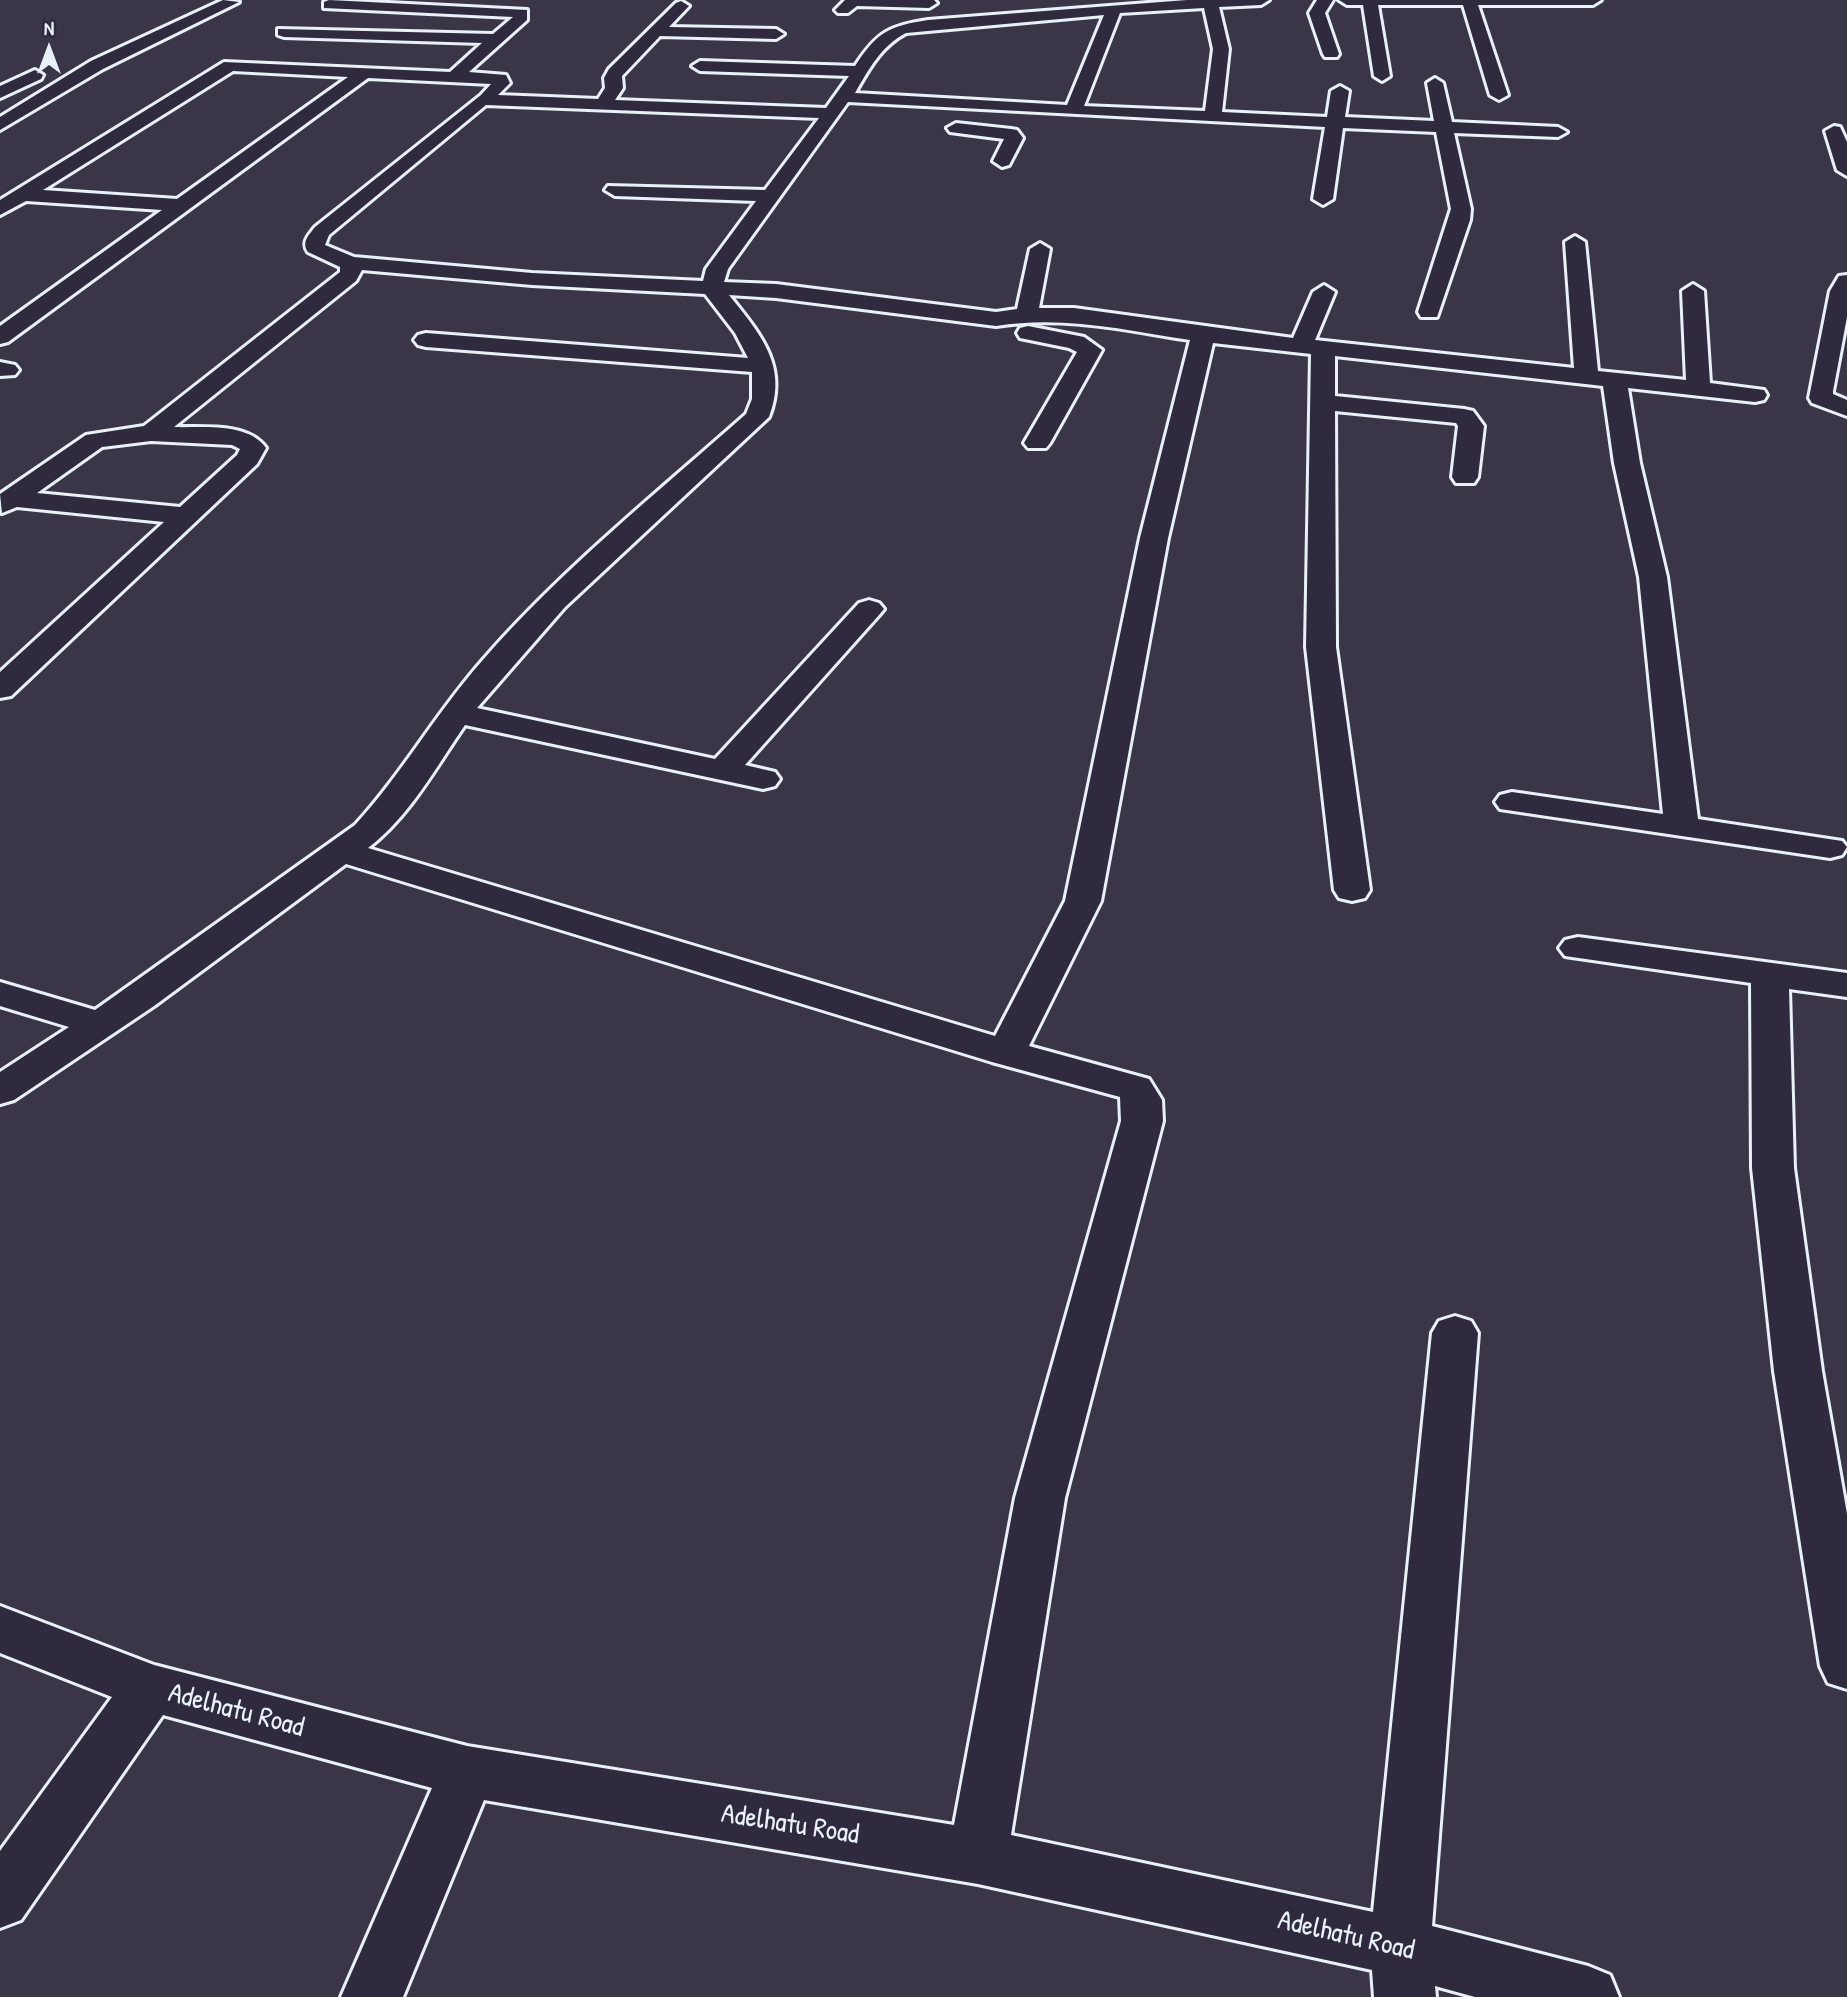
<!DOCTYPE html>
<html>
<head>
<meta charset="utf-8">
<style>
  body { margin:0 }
  #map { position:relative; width:1847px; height:1997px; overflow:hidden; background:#3a3648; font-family:"Patrick Hand",sans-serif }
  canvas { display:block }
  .north { position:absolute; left:14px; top:14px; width:70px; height:70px; -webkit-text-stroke:5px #2f2a3d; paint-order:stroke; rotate:0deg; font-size:19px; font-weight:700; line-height:28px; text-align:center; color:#e8f1f8 }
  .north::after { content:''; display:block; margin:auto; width:24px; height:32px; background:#e8f1f8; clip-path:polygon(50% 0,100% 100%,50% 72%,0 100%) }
</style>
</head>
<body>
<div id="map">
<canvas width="1847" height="1997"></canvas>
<div class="north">N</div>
</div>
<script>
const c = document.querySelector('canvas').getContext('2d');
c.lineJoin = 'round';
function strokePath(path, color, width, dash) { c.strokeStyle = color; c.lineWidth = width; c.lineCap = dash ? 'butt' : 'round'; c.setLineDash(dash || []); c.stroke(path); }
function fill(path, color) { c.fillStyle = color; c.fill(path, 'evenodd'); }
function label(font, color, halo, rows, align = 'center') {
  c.font = font + ' "Patrick Hand",sans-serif'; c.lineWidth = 6; c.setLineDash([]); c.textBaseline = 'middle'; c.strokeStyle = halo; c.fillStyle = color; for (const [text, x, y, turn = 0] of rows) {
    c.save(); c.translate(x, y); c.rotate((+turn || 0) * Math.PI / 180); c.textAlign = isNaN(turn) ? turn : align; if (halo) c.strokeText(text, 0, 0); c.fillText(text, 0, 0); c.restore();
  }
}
const minor = new Path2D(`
  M 223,0 L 239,2 L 103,69 L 0,130 L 0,117 L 91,61 Z
  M 329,0 L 527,10 L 527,20 L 469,72 L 506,75 L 510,83 L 498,95 L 598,99 L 605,88 L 604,78 L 609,69 L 676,3 L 681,1 L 689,6 L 669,27 L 776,29 L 784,34 L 776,39 L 660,36 L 622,76 L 623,88 L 615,100 L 826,108 L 849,76 L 700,71 L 692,66 L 700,61 L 855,66 C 877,32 889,26 928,20 L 1187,0 L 1269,0 L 1261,5 L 1219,7 L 1229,49 L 1222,112 L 1327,117 L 1331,91 L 1340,86 L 1349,91 L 1345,117 L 1434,121 L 1427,83 L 1435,78 L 1443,83 L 1452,122 L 1558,127 L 1567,132 L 1558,137 L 1454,133 L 1471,209 L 1470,220 L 1437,317 L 1421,317 L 1418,312 L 1451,209 L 1436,132 L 1343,128 L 1333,199 L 1323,205 L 1313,199 L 1325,127 L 848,102 L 728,269 L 724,282 L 776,284 L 996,312 L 1017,309 L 1030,249 L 1040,243 L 1050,249 L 1039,308 L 1074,308 L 1293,338 L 1313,292 L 1324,285 L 1335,292 L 1315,340 L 1574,368 L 1565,242 L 1575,236 L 1585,242 L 1598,371 L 1686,380 L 1682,291 L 1693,284 L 1704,291 L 1710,383 L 1764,390 L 1767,395 L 1764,400 L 1755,402 L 1628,388 L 1640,463 L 1667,577 L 1698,819 L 1842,841 L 1847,847 L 1842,855 L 1830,858 L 1500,809 L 1495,802 L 1500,795 L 1512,792 L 1663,814 L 1639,577 L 1614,463 L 1603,386 L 1335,356 L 1335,396 L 1464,409 L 1473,411 L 1484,426 L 1478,477 L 1474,483 L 1456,483 L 1452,477 L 1458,426 L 1456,423 L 1335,411 L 1336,647 L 1370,890 L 1365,898 L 1352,901 L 1339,898 L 1334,890 L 1306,647 L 1311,354 L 1213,343 L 1168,538 L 1101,901 L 1029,1046 L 1149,1079 L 1162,1100 L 1163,1121 L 1065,1498 L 1011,1835 L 1373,1912 L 1432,1333 L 1439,1321 L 1455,1316 L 1471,1321 L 1478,1333 L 1432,1926 L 1588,1966 L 1610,1975 L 1619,1997 L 1475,1997 L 1435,1986 L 1436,1997 L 1374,1997 L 1372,1970 L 978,1884 L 484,1800 L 403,1997 L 341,1997 L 432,1788 L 163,1715 L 21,1920 L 0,1928 L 0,1851 L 112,1697 L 0,1653 L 0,1606 L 154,1665 L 467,1746 L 954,1825 L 1015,1498 L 1121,1121 L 1120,1097 L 992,1062 L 346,864 L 154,1006 L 14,1100 L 0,1104 L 0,1072 L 69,1027 L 0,1006 L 0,982 L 95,1010 L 355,825 C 402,774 436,713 482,661 C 561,570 656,494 746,414 L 752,399 L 752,372 L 426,347 L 418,345 L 414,340 L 418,335 L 426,333 L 748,358 L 735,333 L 705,294 L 532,285 L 362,270 L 356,281 L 174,427 C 202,428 248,422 266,448 L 257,464 L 11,696 L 0,698 L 0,672 L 164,522 L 17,507 L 2,513 L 0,494 L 86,435 L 144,426 L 340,272 L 340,267 L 308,252 C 301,242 309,235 315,227 L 481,95 L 491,84 L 368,78 L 8,342 L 0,344 L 0,326 L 162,210 L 26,201 L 0,215 L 0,200 L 224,62 L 450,72 L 482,43 L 284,37 L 278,35 L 278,29 L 493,34 L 513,17 L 324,8 L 324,2 ZM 1204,8 L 1213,49 L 1205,111 L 1084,106 L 1120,13 ZM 1104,15 L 1067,105 L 855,93 C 869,69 881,46 906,33 ZM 233,71 L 348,77 L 177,199 L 43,190 ZM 486,105 L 819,118 L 765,190 L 608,186 L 605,190 L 615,196 L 756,201 L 706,269 L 703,281 L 532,273 L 354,257 L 325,245 L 329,235 ZM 729,295 L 776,298 L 996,326 C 1062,315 1125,330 1190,340 L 1140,538 L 1065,901 L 995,1036 L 368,848 C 409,817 436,767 465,725 L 763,789 L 775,786 L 780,779 L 775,772 L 745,765 L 879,615 L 884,609 L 879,603 L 869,600 L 859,603 L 715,759 L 477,708 L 565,607 L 769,417 C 789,366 760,334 729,295 ZM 151,441 L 232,445 L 240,449 L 237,455 L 180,507 L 37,493 L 102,447 Z
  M 845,0 L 934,0 L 937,3 L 929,8 L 857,6 L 848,13 L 838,13 L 835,10 Z
  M 1317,0 L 1333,0 L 1325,13 L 1339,54 L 1337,57 L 1325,57 L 1323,54 L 1309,13 Z
  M 1339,0 L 1601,0 L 1593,5 L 1478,5 L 1508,95 L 1499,100 L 1490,95 L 1463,5 L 1378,5 L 1390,76 L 1382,81 L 1374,76 L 1363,5 L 1347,5 Z
  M 35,70 L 43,75 L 41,79 L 0,98 L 0,86 Z
  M 956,123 L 1011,129 L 1017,130 L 1023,138 L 1009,165 L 1002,167 L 993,161 L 1004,139 L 950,132 L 947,128 Z
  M 1834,126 L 1840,127 L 1847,142 L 1847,176 L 1837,170 L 1825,131 Z
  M 1847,275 L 1847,317 L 1833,391 L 1833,394 L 1847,400 L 1847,416 L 1812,403 L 1809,398 L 1830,291 L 1839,276 Z
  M 1028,326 L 1084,337 L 1102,350 L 1050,443 L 1046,448 L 1028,448 L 1024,443 L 1077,352 L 1069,348 L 1020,338 L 1017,333 L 1020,328 Z
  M 0,362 L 15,365 L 19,370 L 15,375 L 0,376 Z
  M 1578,937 L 1847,973 L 1847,997 L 1789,989 L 1794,1168 L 1822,1371 L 1847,1514 L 1847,1689 L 1828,1683 L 1820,1666 L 1774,1371 L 1752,1168 L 1751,983 L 1565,956 L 1559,948 L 1565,940 Z`);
strokePath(minor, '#e8f1f8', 6);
fill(minor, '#2f2a3d');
label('28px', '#e8f1f8', '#2f2a3d', [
  ["Adelhatu Road",236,1711,15],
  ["Adelhatu Road",790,1825,9],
  ["Adelhatu Road",1346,1936,13]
]);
</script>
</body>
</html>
